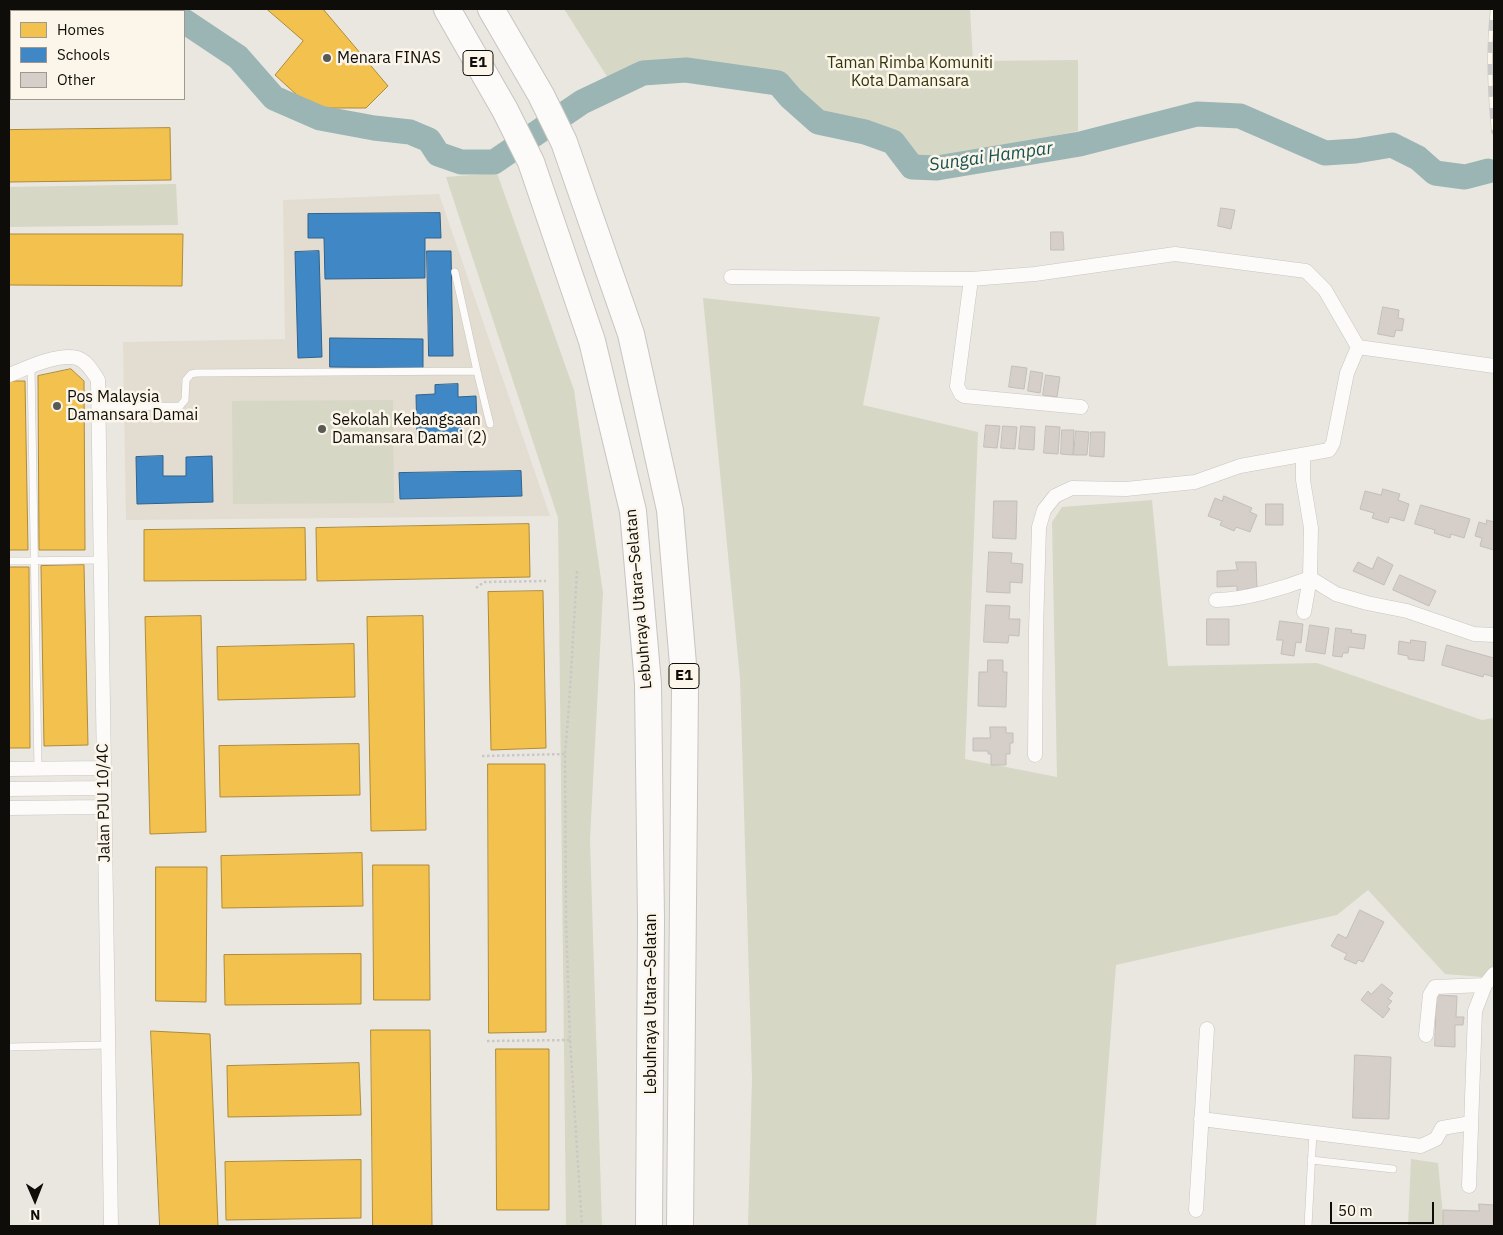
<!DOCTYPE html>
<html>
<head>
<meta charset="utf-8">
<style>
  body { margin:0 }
  #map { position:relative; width:1503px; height:1235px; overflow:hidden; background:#eae7e1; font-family:"IBM Plex Sans",sans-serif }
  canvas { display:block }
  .frame { position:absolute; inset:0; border:10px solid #0f0d09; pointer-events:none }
  .legend { position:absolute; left:10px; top:10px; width:175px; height:90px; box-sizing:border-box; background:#fcf6ea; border:1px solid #9d9990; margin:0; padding:6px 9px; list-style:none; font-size:15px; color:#0f0d09 }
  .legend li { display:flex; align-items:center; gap:10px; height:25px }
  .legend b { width:25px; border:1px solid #9d9990 }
  .north { position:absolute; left:10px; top:1175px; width:50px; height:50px; -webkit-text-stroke:4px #fcf6ea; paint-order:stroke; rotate:179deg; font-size:14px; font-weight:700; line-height:20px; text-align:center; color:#0f0d09 }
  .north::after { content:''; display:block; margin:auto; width:18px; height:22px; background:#0f0d09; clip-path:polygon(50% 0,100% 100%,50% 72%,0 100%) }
  .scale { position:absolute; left:1330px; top:1202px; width:104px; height:22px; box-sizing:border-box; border:2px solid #0f0d09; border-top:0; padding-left:6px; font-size:15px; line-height:18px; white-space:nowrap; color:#0f0d09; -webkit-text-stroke:4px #fcf6ea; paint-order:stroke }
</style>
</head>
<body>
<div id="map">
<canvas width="1503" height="1235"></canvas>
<div class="frame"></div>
<ul class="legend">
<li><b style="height:14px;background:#f2c14e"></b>Homes</li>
<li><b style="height:14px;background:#3f88c5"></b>Schools</li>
<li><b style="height:14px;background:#d5cec9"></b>Other</li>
</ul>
<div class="north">N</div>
<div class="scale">50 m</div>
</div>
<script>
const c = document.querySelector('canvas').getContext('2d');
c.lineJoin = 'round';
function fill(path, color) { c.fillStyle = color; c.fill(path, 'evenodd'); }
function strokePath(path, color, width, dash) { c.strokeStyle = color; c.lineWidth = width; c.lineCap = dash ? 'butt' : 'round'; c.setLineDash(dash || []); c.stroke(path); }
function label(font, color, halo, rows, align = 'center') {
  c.font = font + ' "IBM Plex Sans",sans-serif'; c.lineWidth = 5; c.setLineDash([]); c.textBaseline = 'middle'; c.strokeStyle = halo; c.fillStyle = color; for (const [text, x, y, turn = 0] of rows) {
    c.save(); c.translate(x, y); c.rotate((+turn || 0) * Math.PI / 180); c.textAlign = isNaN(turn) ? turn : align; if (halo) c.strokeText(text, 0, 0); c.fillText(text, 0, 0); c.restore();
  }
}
fill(new Path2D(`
  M 439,194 L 550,516 L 126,520 L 123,342 L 285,339 L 283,200 Z`), '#e3dcd0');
fill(new Path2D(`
  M 564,9 L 970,9 L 973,61 L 1078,60 L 1078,131 L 944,158 L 914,157 L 898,137 L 868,122 L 823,113 L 780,76 L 685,63 L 641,64 L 608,78 Z
  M 497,173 L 574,390 L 603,593 L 590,839 L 602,1226 L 566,1226 L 558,518 L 446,177 Z
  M 176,184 L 178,225 L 9,227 L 9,187 Z
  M 703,298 L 880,317 L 863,405 L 978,432 L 965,759 L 1057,777 L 1052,522 L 1062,507 L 1152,500 L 1168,666 L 1317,663 L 1482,720 L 1494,718 L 1494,978 L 1445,974 L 1368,890 L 1337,915 L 1116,965 L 1096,1226 L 748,1226 L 752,1079 L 740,678 Z
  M 393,400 L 394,503 L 233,504 L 232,401 Z
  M 1411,1159 L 1438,1163 L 1444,1226 L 1408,1226 Z`), '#d7d7c6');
const homes = new Path2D(`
  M 267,9 L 323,9 L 388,86 L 366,108 L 311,108 L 275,75 L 303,41 Z
  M 170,128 L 171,180 L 9,182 L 9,130 Z
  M 9,234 L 183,234 L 182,286 L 9,285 Z
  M 71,369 L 84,381 L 85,550 L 39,550 L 38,376 Z
  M 9,381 L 25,381 L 28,550 L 9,550 Z
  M 529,524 L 530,577 L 317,581 L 316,528 Z
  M 305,528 L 306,580 L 144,581 L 144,530 Z
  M 84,565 L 88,745 L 44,746 L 41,566 Z
  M 9,567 L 29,567 L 30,748 L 9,748 Z
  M 543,591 L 546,748 L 491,750 L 488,592 Z
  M 201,616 L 206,832 L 150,834 L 145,617 Z
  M 423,616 L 426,830 L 371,831 L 367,617 Z
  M 354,644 L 355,697 L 218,700 L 217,647 Z
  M 359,744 L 360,795 L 220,797 L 219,746 Z
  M 488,764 L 545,764 L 546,1032 L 489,1033 Z
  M 362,853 L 363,906 L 222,908 L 221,856 Z
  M 373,865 L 429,865 L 430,1000 L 374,1000 Z
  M 156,867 L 207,867 L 206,1002 L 156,1001 Z
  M 361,954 L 361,1004 L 225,1005 L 224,955 Z
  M 371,1030 L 430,1030 L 432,1226 L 373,1226 Z
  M 151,1031 L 210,1034 L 218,1226 L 160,1226 Z
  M 496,1049 L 549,1049 L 549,1210 L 497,1210 Z
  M 359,1063 L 361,1115 L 228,1117 L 227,1066 Z
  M 361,1160 L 361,1218 L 226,1220 L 225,1162 Z`);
fill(homes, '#f2c14e');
strokePath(homes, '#ae8b39', 1);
const schools = new Path2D(`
  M 440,213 L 441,238 L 425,238 L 425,278 L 325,279 L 324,238 L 308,238 L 308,214 Z
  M 319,251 L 322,357 L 298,358 L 295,252 Z
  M 427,251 L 451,251 L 453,356 L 429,356 Z
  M 330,338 L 423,339 L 423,368 L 330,367 Z
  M 458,384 L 458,397 L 476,396 L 477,425 L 461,425 L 462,435 L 417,437 L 416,395 L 435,394 L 435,385 Z
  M 163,456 L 163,476 L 186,476 L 186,457 L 212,456 L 213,502 L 137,504 L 136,457 Z
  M 521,471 L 522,496 L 400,499 L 399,473 Z`);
fill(schools, '#3f88c5');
strokePath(schools, '#31638d', 1);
strokePath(new Path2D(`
  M 184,21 L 238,57 L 274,98 L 320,118 L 374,128 L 410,132 L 429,140 L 438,154 L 461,162 L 494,162 L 582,102 L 643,73 L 686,70 L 778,83 L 791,98 L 818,122 L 865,132 L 893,142 L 912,167 L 937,168 L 1080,144 L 1197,114 L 1240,116 L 1325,153 L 1356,151 L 1392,145 L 1418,158 L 1435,173 L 1465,177 L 1488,171`), '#9ab5b4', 25);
const building = new Path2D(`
  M 1221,208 L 1235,210 L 1231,229 L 1218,226 Z
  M 1051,232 L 1063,232 L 1064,250 L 1051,250 Z
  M 1383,307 L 1399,310 L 1398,318 L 1404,319 L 1402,331 L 1396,330 L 1394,337 L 1378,334 Z
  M 1012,366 L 1027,368 L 1024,389 L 1009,387 Z
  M 1031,371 L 1043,373 L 1040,393 L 1028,391 Z
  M 1046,375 L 1060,377 L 1057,397 L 1043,395 Z
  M 986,425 L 1000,426 L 997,448 L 984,447 Z
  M 1003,426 L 1017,427 L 1015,449 L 1001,448 Z
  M 1021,426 L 1035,427 L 1034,450 L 1019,449 Z
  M 1046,426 L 1060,427 L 1058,454 L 1044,453 Z
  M 1062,430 L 1074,430 L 1073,455 L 1061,454 Z
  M 1076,431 L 1089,432 L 1087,455 L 1074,455 Z
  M 1091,432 L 1105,432 L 1104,457 L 1090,456 Z
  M 1383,489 L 1400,494 L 1398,500 L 1409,504 L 1404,521 L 1390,517 L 1388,523 L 1372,518 L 1374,513 L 1360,509 L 1365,491 L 1381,495 Z
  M 1224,496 L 1252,508 L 1250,512 L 1257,515 L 1250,532 L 1236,527 L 1234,531 L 1220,525 L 1222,521 L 1208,516 L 1215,498 L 1222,501 Z
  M 994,501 L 1017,501 L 1016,539 L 993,538 Z
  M 1266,504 L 1283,504 L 1283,525 L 1266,525 Z
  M 1421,505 L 1470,519 L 1464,538 L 1451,534 L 1450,538 L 1434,533 L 1435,530 L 1415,524 Z
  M 1487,520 L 1494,522 L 1494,550 L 1480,546 L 1482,538 L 1475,536 L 1479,522 L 1486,524 Z
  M 989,552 L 1012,553 L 1011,563 L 1023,564 L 1022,583 L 1010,582 L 1010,593 L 987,592 Z
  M 1378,557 L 1393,565 L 1384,585 L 1353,571 L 1358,562 L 1372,569 Z
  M 1236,562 L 1256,562 L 1257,588 L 1246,589 L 1247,592 L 1237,592 L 1237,586 L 1217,587 L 1217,571 L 1237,570 Z
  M 1400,575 L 1436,591 L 1429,606 L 1393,590 Z
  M 986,605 L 1010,606 L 1009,619 L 1020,619 L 1019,636 L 1009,635 L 1008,643 L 984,642 Z
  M 1207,619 L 1229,619 L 1229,645 L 1207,645 Z
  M 1280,621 L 1303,624 L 1301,643 L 1296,642 L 1294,656 L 1281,654 L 1283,640 L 1277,640 Z
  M 1310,625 L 1329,628 L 1325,654 L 1306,651 Z
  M 1336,628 L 1352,630 L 1351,633 L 1366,635 L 1364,649 L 1349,647 L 1348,653 L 1343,653 L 1342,657 L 1333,656 Z
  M 1411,640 L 1426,642 L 1424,661 L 1408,659 L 1408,656 L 1398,654 L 1399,641 L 1410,643 Z
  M 1447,645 L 1494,658 L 1494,677 L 1484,674 L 1483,677 L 1442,665 Z
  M 988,660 L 1003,660 L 1003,672 L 1007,672 L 1006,707 L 978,706 L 979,672 L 987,672 Z
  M 990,727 L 1006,727 L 1006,733 L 1013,733 L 1013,743 L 1010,743 L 1010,754 L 1006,754 L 1006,765 L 991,765 L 991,754 L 988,754 L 988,751 L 973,751 L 973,738 L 990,738 Z
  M 1360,910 L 1384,922 L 1363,962 L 1358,960 L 1356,964 L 1344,959 L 1347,954 L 1331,946 L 1338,934 L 1346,938 Z
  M 1382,984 L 1393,993 L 1388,999 L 1392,1001 L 1387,1007 L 1390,1009 L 1383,1018 L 1361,1000 L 1368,991 L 1371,994 Z
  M 1437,995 L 1457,996 L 1456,1017 L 1464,1017 L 1463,1025 L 1455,1025 L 1455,1047 L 1435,1046 Z
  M 1355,1055 L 1391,1057 L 1389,1119 L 1353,1118 Z
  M 1479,1204 L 1494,1205 L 1494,1226 L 1443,1226 L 1443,1210 L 1479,1211 Z`);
fill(building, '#d5cec9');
strokePath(building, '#c2beba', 1);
const service = new Path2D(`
  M 455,272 L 477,371
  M 31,366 L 38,769
  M 98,407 L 180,406 L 185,400 L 186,380 L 191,374 L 196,373 L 477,371 L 490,424
  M 9,561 L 101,560
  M 9,1047 L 108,1045
  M 1311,1160 L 1393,1169
  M 1308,1226 L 1313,1132`);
const minor = new Path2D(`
  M 731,277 L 971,279 L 1035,274 L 1175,254 L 1306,271 L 1325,290 L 1358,347
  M 971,279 L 957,386 L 961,394 L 964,396 L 1081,407
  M 9,375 C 27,368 58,353 77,358 C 87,361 93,372 98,380 L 111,1226
  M 1303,456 L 1303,480 L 1311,528 L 1310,578 L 1336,594 L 1367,603 L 1407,611 L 1474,634 L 1494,635
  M 1216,600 C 1244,600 1284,588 1310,578 L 1304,612
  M 1035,755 L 1036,630 L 1039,527 L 1044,510 L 1055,496 L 1072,488 L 1126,489 L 1195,482 L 1240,466 L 1329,450 L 1333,443 L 1347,373 L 1358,347 L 1494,366
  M 9,769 L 104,768
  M 9,789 L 104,788
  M 9,808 L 104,807
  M 1426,1035 L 1430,995 L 1435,987 L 1485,985
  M 1201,1119 L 1421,1146 L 1436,1139 L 1442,1128 L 1471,1123
  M 1469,1186 L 1475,1011 L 1485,985 L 1494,974
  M 1196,1210 L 1207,1029`);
const motorway = new Path2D(`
  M 447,9 L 505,110 L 531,162 L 592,341 L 633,511 L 648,684 L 651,920 L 649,1226
  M 491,9 L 541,95 L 564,142 L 631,334 L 670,510 L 685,688 L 680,1226`);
strokePath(service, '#c7c5c0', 8);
strokePath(minor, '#c7c5c0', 15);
strokePath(motorway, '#c7c5c0', 28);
strokePath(new Path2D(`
  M 577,571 L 569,706 L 565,754 L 566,921 L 570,1040 L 582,1226
  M 476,588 L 484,582 L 546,581
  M 482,756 L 565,754
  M 487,1041 L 570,1040`), '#c9c8c6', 2.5, [2.5, 2.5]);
strokePath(service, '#fcfbfa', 7);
strokePath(minor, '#fcfbfa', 14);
strokePath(motorway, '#fcfbfa', 26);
const rail = new Path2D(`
  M 1493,9 C 1488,50 1490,91 1494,132`);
strokePath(rail, '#cbcac8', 5.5);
strokePath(rail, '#fcf6ea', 4, [11]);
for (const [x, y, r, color] of [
  [327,58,5,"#5c5955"],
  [57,406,5,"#5c5955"],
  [322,429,5,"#5c5955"]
]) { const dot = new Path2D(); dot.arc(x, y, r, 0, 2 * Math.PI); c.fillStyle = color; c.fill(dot); strokePath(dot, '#fcf6ea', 2); }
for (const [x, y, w] of [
  [478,63,30],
  [684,676,30]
]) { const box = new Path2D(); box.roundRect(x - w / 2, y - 12.5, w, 25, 4); c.fillStyle = '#fcf6ea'; c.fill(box); strokePath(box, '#0f0d09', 1); }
label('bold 15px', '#0f0d09', null, [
  ["E1",478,63],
  ["E1",684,676]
]);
label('16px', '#0f0d09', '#fcf6ea', [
  ["Menara FINAS",337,58],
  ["Pos Malaysia",67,397],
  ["Damansara Damai",67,415],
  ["Sekolah Kebangsaan",332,420],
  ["Damansara Damai (2)",332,438]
], 'left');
label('16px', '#32350c', '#fcf6ea', [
  ["Taman Rimba Komuniti",910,63],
  ["Kota Damansara",910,81]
]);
label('16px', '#0f0d09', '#fcf6ea', [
  ["Lebuhraya Utara–Selatan",639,599,-95],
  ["Jalan PJU 10/4C",104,803,-91],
  ["Lebuhraya Utara–Selatan",651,1004,-90]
]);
label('italic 18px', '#145054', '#fcf6ea', [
  ["Sungai Hampar",991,157,-8]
]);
</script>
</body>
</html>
